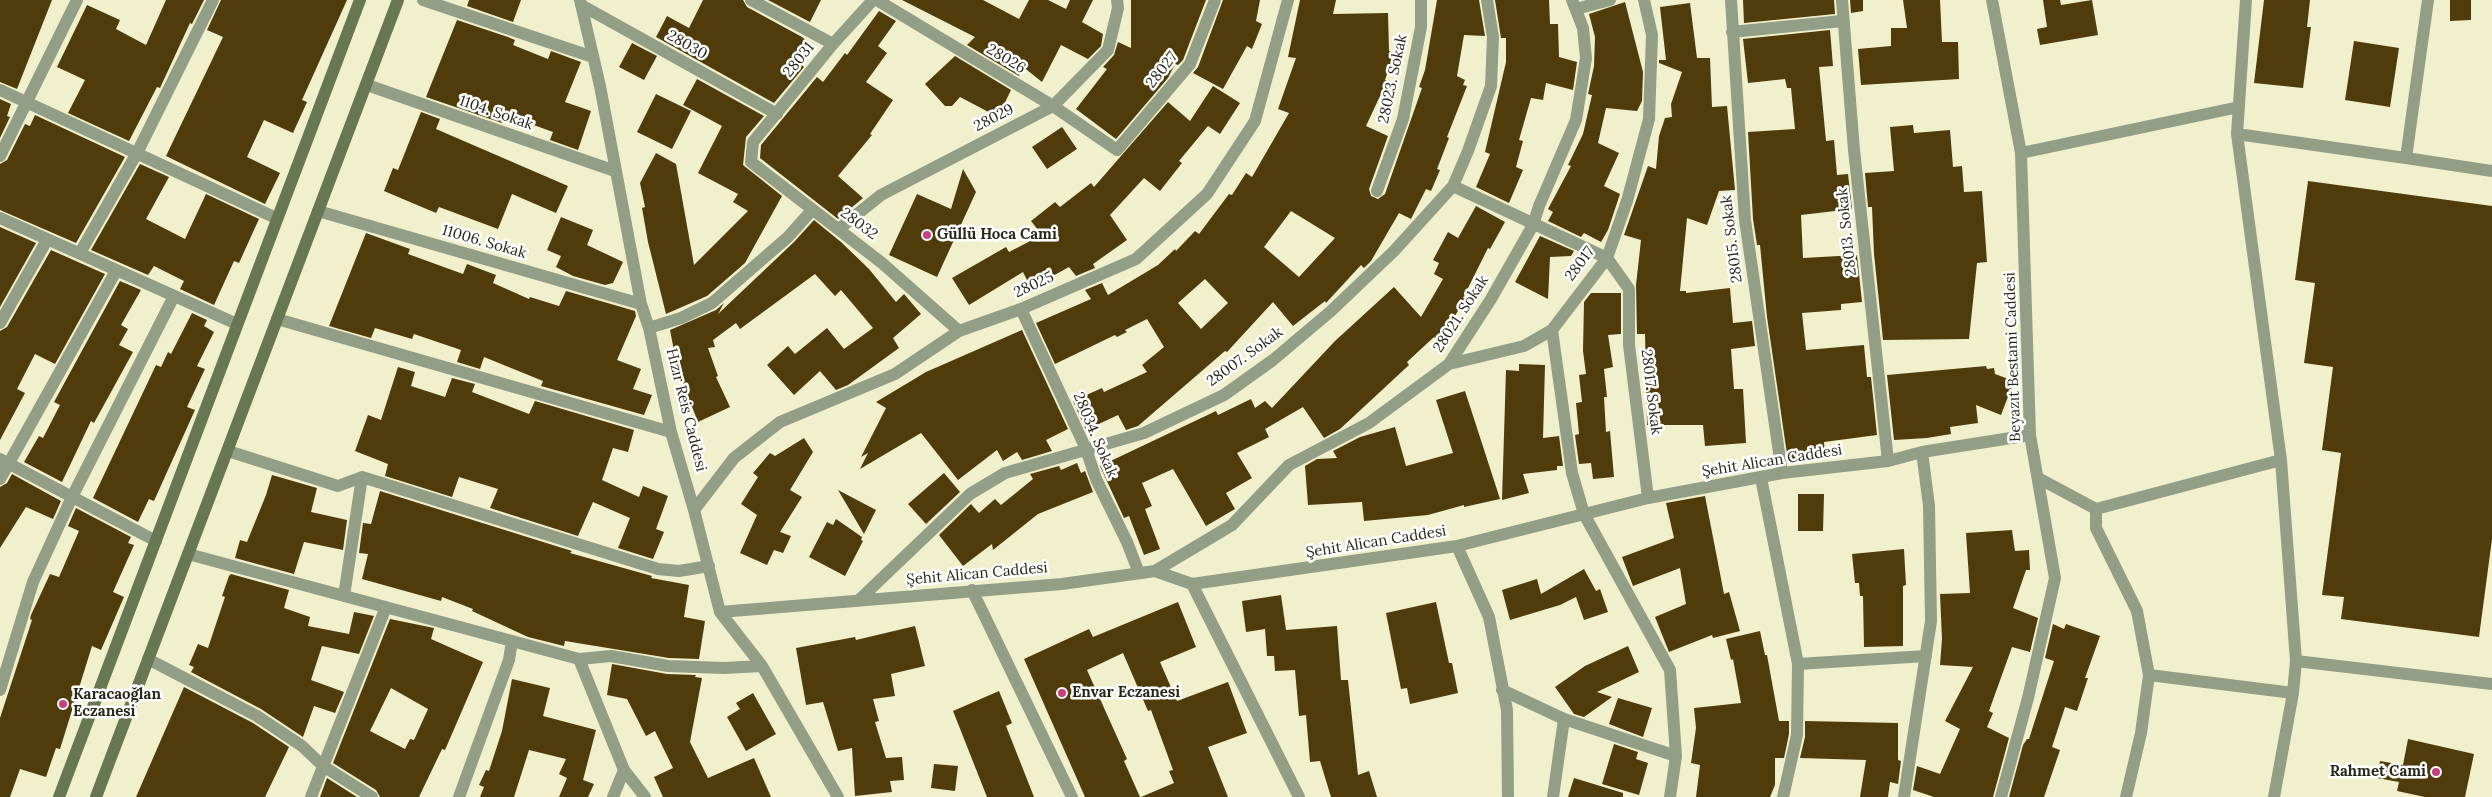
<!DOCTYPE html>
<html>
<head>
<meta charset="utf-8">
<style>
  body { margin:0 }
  canvas { display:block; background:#f1f0cd }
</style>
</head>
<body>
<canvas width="2492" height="797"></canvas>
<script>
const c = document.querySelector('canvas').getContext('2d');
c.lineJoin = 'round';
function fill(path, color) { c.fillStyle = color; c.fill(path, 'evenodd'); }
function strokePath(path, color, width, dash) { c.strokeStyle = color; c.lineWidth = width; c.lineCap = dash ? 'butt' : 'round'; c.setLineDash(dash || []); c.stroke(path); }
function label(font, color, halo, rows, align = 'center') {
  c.font = font + ' Lora,serif'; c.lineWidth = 5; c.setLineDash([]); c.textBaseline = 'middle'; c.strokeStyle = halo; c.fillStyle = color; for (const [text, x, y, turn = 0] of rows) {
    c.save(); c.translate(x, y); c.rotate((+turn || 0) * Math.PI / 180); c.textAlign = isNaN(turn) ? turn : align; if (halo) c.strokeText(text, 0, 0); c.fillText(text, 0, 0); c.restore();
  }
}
fill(new Path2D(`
  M 0,0 L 52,0 L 17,89 L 0,82 Z
  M 166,0 L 204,0 L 192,24 L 190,23 L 160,88 L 157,87 L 129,141 L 68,113 L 85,80 L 57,67 L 87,5 L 120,20 L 116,29 L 146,45 Z
  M 221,0 L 347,0 L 302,100 L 307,102 L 293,133 L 264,120 L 247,157 L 280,173 L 265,204 L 166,156 L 223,37 L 207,30 Z
  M 469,0 L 521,0 L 513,22 L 467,6 Z
  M 703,0 L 743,0 L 747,7 L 802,37 L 808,42 L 797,61 L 804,67 L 774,103 L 656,37 L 667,16 L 689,28 Z
  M 768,0 L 821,0 L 810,22 Z
  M 902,0 L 983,0 L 1019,19 L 1029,0 L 1048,0 L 1066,9 L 1070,0 L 1093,0 L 1082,22 L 1103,34 L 1101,46 L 1088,59 L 1061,45 L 1042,82 L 1017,62 L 1022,70 L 1019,76 L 967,45 L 975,37 Z
  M 1131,0 L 1206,0 L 1183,60 L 1178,65 L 1175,64 L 1168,78 L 1116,139 L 1076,109 L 1107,69 L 1103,67 L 1114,55 L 1118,42 L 1131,48 Z
  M 1223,0 L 1260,0 L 1256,21 L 1262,24 L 1252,49 L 1247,46 L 1223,89 L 1193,73 L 1198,67 Z
  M 1300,0 L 1336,0 L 1333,14 L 1388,13 L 1389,51 L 1394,53 L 1385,80 L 1387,81 L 1366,126 L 1388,136 L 1369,189 L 1371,196 L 1378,199 L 1385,194 L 1422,88 L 1419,87 L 1425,70 L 1437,0 L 1479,0 L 1485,36 L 1464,35 L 1457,76 L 1465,80 L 1463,85 L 1467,86 L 1447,137 L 1449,138 L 1437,169 L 1440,170 L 1431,191 L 1426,189 L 1411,219 L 1399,213 L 1371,261 L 1364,268 L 1361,265 L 1326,303 L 1325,301 L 1293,326 L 1273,302 L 1227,352 L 1225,351 L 1138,426 L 1126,430 L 1118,415 L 1086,430 L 1073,401 L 1102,388 L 1104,392 L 1147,372 L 1142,365 L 1164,347 L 1147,319 L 1125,330 L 1127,332 L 1117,337 L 1115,335 L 1055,364 L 1036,323 L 1091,299 L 1085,290 L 1102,283 L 1108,295 L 1158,265 L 1175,249 L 1176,251 L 1195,231 L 1199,234 L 1229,194 L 1232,195 L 1246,173 L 1252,177 L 1289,113 L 1278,109 L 1296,58 L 1288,57 ZM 1291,211 L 1335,238 L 1299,277 L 1264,247 ZM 1205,279 L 1228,303 L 1201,329 L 1178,303 Z
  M 1495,0 L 1549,0 L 1550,24 L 1558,24 L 1559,57 L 1577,62 L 1573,90 L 1546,83 L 1543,100 L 1531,98 L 1519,140 L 1523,141 L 1516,167 L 1523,170 L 1509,203 L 1476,187 L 1490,154 L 1485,152 L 1506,62 L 1506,38 L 1501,38 Z
  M 1743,0 L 1834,0 L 1835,14 L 1744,23 Z
  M 1850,0 L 1863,0 L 1863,11 L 1851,13 Z
  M 1903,0 L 1940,0 L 1942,42 L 1958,42 L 1959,79 L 1861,85 L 1858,49 L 1891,46 L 1891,28 L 1907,28 Z
  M 2043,0 L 2060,0 L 2061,5 L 2092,0 L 2098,35 L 2040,45 L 2037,29 L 2047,27 Z
  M 2264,0 L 2310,0 L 2307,27 L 2311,27 L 2303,88 L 2254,83 Z
  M 2450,0 L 2471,0 L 2471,20 L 2450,21 Z
  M 1625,2 L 1643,72 L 1642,101 L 1637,111 L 1606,108 L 1598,143 L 1619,153 L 1604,186 L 1620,194 L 1608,230 L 1601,242 L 1584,233 L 1581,237 L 1548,221 L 1553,212 L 1548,209 L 1571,166 L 1568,165 L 1583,134 L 1592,95 L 1588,94 L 1594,66 L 1595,37 L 1589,14 Z
  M 1690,3 L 1697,58 L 1710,58 L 1712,107 L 1727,106 L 1735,190 L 1719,191 L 1707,225 L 1687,218 L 1680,291 L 1686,291 L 1686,293 L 1730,288 L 1733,323 L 1752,321 L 1755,346 L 1731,349 L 1734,389 L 1743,389 L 1746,443 L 1705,446 L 1703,425 L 1647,425 L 1645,334 L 1637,334 L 1636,285 L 1641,240 L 1624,235 L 1648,166 L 1656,169 L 1659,136 L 1665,118 L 1672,117 L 1671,104 L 1682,72 L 1659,63 L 1659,60 L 1666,60 L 1660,7 Z
  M 879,11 L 896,21 L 878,46 L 887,53 L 866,82 L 893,100 L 870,134 L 872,135 L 838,176 L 863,198 L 838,219 L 760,158 L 761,145 L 817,77 L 823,82 L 845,53 L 847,55 Z
  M 457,20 L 508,37 L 515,40 L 513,45 L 548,59 L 551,51 L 581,62 L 565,102 L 591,111 L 578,150 L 550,140 L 553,132 L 506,115 L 502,123 L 426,97 Z
  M 1830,30 L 1833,66 L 1819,67 L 1826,141 L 1834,140 L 1837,175 L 1848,174 L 1852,209 L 1801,215 L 1803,258 L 1857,255 L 1862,302 L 1841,304 L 1841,310 L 1802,313 L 1806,350 L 1864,345 L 1867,377 L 1871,377 L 1877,435 L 1824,442 L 1825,456 L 1788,461 L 1767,317 L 1760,245 L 1757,245 L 1753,219 L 1748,132 L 1795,129 L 1791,88 L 1787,88 L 1785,79 L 1748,83 L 1743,39 Z
  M 2354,41 L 2399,48 L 2390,107 L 2345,100 Z
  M 632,43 L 657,56 L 644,80 L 619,67 Z
  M 955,56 L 1011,90 L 998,117 L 960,97 L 952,106 L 945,106 L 925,84 Z
  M 697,79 L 764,116 L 746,137 L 743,165 L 782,196 L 745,263 L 707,296 L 666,314 L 648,242 L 642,208 L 645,207 L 640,183 L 656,153 L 676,164 L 694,265 L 748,211 L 733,202 L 738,194 L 698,173 L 722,126 L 683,105 Z
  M 1213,86 L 1240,103 L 1220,134 L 1208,126 L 1179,161 L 1182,163 L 1160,191 L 1144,178 L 1110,215 L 1127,240 L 1093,264 L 1095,268 L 1076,276 L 1069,267 L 1031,288 L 1023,272 L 969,305 L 952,278 L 1006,247 L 1009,252 L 1042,235 L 1031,221 L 1055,202 L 1060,207 L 1091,183 L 1094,187 L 1168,102 L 1190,121 Z
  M 656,94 L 691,111 L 672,149 L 637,132 Z
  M 0,99 L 11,104 L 7,116 L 10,117 L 0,138 Z
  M 421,112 L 440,119 L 436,129 L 568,186 L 556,213 L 512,194 L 498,229 L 439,207 L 436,213 L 384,191 L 393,168 L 398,170 Z
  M 35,115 L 125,157 L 76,243 L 0,210 L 0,164 L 7,160 L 25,124 L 30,126 Z
  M 1913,125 L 1914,133 L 1950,130 L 1953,167 L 1962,166 L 1964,192 L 1982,191 L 1987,262 L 1977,263 L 1969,339 L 1883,340 L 1874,254 L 1872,207 L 1868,207 L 1865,173 L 1894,171 L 1890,127 Z
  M 1062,127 L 1077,149 L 1047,169 L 1032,147 Z
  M 140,164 L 169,177 L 146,219 L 185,239 L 206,194 L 259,219 L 239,263 L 234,261 L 214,305 L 180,289 L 184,281 L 154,266 L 148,275 L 91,250 Z
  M 963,169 L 976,192 L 937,277 L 889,255 L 917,194 L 951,209 Z
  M 2308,181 L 2492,206 L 2492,539 L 2479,637 L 2341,619 L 2344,597 L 2322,595 L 2341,453 L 2322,450 L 2333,367 L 2304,363 L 2315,283 L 2295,280 Z
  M 1476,206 L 1505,222 L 1490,249 L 1488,248 L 1463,298 L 1465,299 L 1440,341 L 1434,337 L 1407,362 L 1409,365 L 1340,429 L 1324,438 L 1303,407 L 1265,429 L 1269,437 L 1237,453 L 1252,478 L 1226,493 L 1235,509 L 1206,526 L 1173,469 L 1142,483 L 1152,506 L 1145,509 L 1160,549 L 1144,555 L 1129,516 L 1124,518 L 1100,466 L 1216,411 L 1218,415 L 1251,399 L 1255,408 L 1265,401 L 1272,408 L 1335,341 L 1394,287 L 1421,317 L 1443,279 L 1434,274 L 1439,263 L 1433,260 L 1448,232 L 1458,238 Z
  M 561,217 L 593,230 L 587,245 L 623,262 L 613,283 L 605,285 L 573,276 L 556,267 L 561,256 L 547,250 Z
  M 814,220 L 841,242 L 869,269 L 896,302 L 904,294 L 921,314 L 893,338 L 899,348 L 848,385 L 836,390 L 820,371 L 794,395 L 767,365 L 788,346 L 795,354 L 827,328 L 844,349 L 873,328 L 841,290 L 835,296 L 815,274 L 740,329 L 736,323 L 713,340 L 715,347 L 708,348 L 718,376 L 716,377 L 730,407 L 698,422 L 678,371 L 670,330 L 716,310 L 724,303 L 718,314 L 794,242 Z
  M 0,227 L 36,243 L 0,307 Z
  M 366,233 L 410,249 L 408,254 L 463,274 L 467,264 L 496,275 L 493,283 L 529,299 L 530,297 L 559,306 L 566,291 L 635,311 L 636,316 L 617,360 L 641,369 L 633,389 L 652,395 L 644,415 L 541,386 L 543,381 L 484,357 L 480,369 L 457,362 L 461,350 L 414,334 L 412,339 L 375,328 L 371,338 L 329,326 Z
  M 1540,236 L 1574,251 L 1571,256 L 1550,257 L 1548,299 L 1515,282 Z
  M 51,250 L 105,274 L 55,364 L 35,354 L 17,389 L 25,393 L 0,440 L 0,331 L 7,327 Z
  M 120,281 L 141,290 L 121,325 L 128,329 L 119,345 L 133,352 L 94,423 L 91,421 L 62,482 L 24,462 L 39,436 L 43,438 L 60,405 L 54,402 Z
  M 1591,293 L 1621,293 L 1621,334 L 1608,335 L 1613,367 L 1604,369 L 1607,397 L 1604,397 L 1606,432 L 1610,431 L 1614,477 L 1593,479 L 1591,463 L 1579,464 L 1575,435 L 1579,434 L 1576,403 L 1582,402 L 1579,375 L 1586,374 L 1583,351 L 1584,302 Z
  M 192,313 L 207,320 L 204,326 L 214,332 L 197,366 L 205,369 L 187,407 L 195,410 L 154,501 L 149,499 L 138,522 L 93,498 L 156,365 L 161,367 L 168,352 L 171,354 Z
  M 1022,330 L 1068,429 L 1046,440 L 1052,451 L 1022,460 L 1017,452 L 1003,461 L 997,450 L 958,480 L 921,433 L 860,469 L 868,453 L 861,457 L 886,408 L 876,402 L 926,372 Z
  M 1519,364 L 1545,365 L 1543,438 L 1559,436 L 1563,466 L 1557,466 L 1557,470 L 1523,474 L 1529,493 L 1502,500 L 1506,370 L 1519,371 Z
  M 1986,366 L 1987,369 L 1994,368 L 1995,374 L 2014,381 L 2001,415 L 1976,405 L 1978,423 L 1950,427 L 1951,434 L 1927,438 L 1894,440 L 1887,375 Z
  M 398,367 L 415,372 L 411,386 L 445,397 L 452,378 L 475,384 L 472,392 L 529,414 L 535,401 L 634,430 L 628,452 L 613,448 L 602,480 L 639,497 L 643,486 L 668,496 L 656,529 L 664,532 L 653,559 L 618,548 L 630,518 L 593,502 L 578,536 L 490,508 L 498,489 L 459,477 L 452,497 L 385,476 L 388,464 L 355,451 L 368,415 L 381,420 Z
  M 1465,391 L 1500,499 L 1464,507 L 1464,505 L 1428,515 L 1364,521 L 1362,502 L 1308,505 L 1305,466 L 1317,459 L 1337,458 L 1333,451 L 1360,437 L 1395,427 L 1406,466 L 1453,453 L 1436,400 Z
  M 804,438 L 813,452 L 790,490 L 802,497 L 780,532 L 791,536 L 783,553 L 774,550 L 767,565 L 740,553 L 757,515 L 741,504 L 758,477 L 753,473 L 770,453 L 775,456 Z
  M 1077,463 L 1081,473 L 1085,471 L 1093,492 L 1038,514 L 993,550 L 992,544 L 963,566 L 939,535 L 971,504 L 979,513 L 995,499 L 1001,505 L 1033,479 L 1030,474 L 1059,466 L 1061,470 Z
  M 944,473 L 960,492 L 926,524 L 908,504 Z
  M 12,474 L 61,501 L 53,519 L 26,507 L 0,548 L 0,487 L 7,483 Z
  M 272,475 L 317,488 L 311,512 L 347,520 L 343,550 L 304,542 L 294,574 L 235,558 L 240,540 L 247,542 L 266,495 Z
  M 838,490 L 876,510 L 864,534 Z
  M 380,491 L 572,551 L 570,553 L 652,576 L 651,578 L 689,585 L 684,617 L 705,621 L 699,659 L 669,658 L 565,641 L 564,646 L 528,637 L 472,611 L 473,609 L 442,597 L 441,601 L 362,579 L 368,554 L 359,553 L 363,523 L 371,524 Z
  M 1798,494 L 1824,494 L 1823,531 L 1798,531 Z
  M 1705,496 L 1724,594 L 1729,592 L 1740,631 L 1713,638 L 1712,635 L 1669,652 L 1655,617 L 1686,604 L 1680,568 L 1633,586 L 1622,557 L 1674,538 L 1666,503 Z
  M 76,508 L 131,537 L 128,543 L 134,545 L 113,592 L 124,597 L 101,650 L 92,646 L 60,749 L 56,748 L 46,777 L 20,769 L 10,797 L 0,797 L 0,718 L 32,620 L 30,619 L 31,615 L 50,574 L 59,577 L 79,531 L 68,526 Z
  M 836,519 L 862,537 L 861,540 L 863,541 L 845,576 L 809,557 L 827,522 L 833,525 Z
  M 2012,530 L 2015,551 L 2029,550 L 2030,570 L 2026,570 L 2013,608 L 2038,618 L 2030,652 L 2012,647 L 1989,711 L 1993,713 L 1987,727 L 2009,738 L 1993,797 L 1934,797 L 1913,790 L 1917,766 L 1940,774 L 1960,729 L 1945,721 L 1973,667 L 1940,665 L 1942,639 L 1940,594 L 1970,593 L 1966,533 Z
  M 1904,549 L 1906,585 L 1903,586 L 1903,646 L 1864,647 L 1863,596 L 1860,596 L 1859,583 L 1855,583 L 1852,554 Z
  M 1584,569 L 1596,591 L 1600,589 L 1608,612 L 1584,620 L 1576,597 L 1560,605 L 1510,620 L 1502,590 L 1537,579 L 1541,594 Z
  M 231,574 L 289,590 L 284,608 L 310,617 L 308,626 L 349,634 L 354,612 L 374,616 L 359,654 L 322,646 L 311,680 L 344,692 L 335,713 L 314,706 L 303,737 L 261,709 L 191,672 L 194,667 L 189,665 L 198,644 L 208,648 L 225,597 L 222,596 L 229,576 Z
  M 1281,595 L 1286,630 L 1337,626 L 1341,680 L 1348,680 L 1358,775 L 1369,771 L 1377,797 L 1331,797 L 1320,761 L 1310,762 L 1306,715 L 1299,716 L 1295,670 L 1275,671 L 1274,656 L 1267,656 L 1265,629 L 1246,632 L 1242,601 Z
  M 1178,602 L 1196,647 L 1160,662 L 1177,701 L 1228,682 L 1247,733 L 1208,747 L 1228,797 L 1141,797 L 1174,783 L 1169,771 L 1173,770 L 1151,710 L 1148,711 L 1123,653 L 1087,670 L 1127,759 L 1124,761 L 1140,797 L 1085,797 L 1024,659 L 1089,629 L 1093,637 Z
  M 1436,602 L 1449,663 L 1452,663 L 1458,693 L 1410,704 L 1407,688 L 1401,689 L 1386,613 Z
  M 390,619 L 434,628 L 431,639 L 483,662 L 445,750 L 442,749 L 419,797 L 380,797 L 376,790 L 333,763 ZM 391,688 L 428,709 L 414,740 L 410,739 L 405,749 L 370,731 Z
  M 2053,624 L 2064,629 L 2066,624 L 2100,636 L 2085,678 L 2088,678 L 2077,711 L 2065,707 L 2052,747 L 2060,750 L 2044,797 L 2009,797 L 2023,745 L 2027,739 L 2029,739 L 2054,661 L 2045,658 Z
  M 915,626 L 925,666 L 891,674 L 895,696 L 873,699 L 879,721 L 875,722 L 886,758 L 902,757 L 904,780 L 890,781 L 892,792 L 855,796 L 852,748 L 838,751 L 823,702 L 806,705 L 796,648 L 855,637 L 856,640 Z
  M 1760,631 L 1765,655 L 1767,655 L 1779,721 L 1789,721 L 1789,734 L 1784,758 L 1775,758 L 1775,785 L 1770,797 L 1696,797 L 1700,765 L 1691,763 L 1696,728 L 1694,708 L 1741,703 L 1733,659 L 1731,660 L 1726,639 Z
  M 1628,646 L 1639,672 L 1597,692 L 1612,697 L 1584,717 L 1574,714 L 1555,687 L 1585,666 Z
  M 612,664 L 667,674 L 696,675 L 695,677 L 702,678 L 690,742 L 708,778 L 754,758 L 771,797 L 663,797 L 654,777 L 673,768 L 655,731 L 646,736 L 627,699 L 607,695 Z
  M 512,679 L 550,688 L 543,716 L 596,730 L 583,780 L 594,784 L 588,797 L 559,797 L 567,778 L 559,774 L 566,759 L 529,750 L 514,797 L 480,797 L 484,787 L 479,785 L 486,770 L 489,771 L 502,731 Z
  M 184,687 L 253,723 L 289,747 L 265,797 L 136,797 Z
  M 999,691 L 1012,723 L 1006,726 L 1034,797 L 987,797 L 953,711 Z
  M 753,693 L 776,734 L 746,751 L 727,717 L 740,709 L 736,703 Z
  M 1618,698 L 1652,708 L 1643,737 L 1609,724 Z
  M 1805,721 L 1898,723 L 1898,760 L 1901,761 L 1898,784 L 1890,782 L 1888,797 L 1860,797 L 1866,760 L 1800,758 L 1805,737 Z
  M 2408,739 L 2474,754 L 2465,797 L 2425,797 L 2397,791 L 2399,782 L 2377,778 L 2380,761 L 2403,765 Z
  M 1614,744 L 1638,752 L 1636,759 L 1648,763 L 1639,795 L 1602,784 Z
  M 934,764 L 958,766 L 955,791 L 931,788 Z
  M 327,778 L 357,797 L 320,797 Z
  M 1574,778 L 1623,793 L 1623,797 L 1568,797 Z`), '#503b0b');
strokePath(new Path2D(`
  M 423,0 L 593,57
  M 580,0 L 600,86 L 641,304 L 649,328 L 671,432 L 694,510 L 720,612 L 762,666 L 838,797
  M 751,0 L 833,44
  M 873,0 L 833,44 L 753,142 L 751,162 L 882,263 L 959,331
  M 877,0 L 1053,106 L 1117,150 L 1190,64 L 1215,0
  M 1644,0 L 1652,35 L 1649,119 L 1627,201 L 1607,258 L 1552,330 L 1572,473 L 1584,514 L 1670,670 L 1676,756 L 1670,797
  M 1731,0 L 1745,220 L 1782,473
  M 1842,0 L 1854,150 L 1888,461
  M 1992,0 L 2021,153 L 2030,435 L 2055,578 L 2028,698 L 2001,797
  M 2246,0 L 2237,134 L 2281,460 L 2296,661 L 2293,693 L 2274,797
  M 2428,0 L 2406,158 L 2492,171
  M 581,5 L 777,114
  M 1576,9 L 1610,0
  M 1732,32 L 1842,21
  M 367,85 L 615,171
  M 0,90 L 276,218
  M 2237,134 L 2406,158
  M 2021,153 L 2239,107
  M 0,156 L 77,0
  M 1453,186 L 1607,258 L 1629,289 L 1629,345 L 1648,498
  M 1377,191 L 1403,119 L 1421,27 L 1421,0
  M 318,211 L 641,304
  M 0,218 L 237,324
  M 840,228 L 881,195 L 1053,106 L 1108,50 L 1118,8 L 1117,0
  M 80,253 L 137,153 L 213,0
  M 1021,309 L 1086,449 L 1096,479 L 1127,542 L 1139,573
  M 277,319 L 671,432
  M 0,323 L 47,240
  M 649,328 L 681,318 L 712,303 L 788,237 L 812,210
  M 1449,364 L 1524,346 L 1552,330
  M 228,451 L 338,486 L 362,477 L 658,569 L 679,571 L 709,566
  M 0,459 L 156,541
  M 1761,478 L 1798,664 L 1797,735 L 1783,797
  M 2038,478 L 2096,509 L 2281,460
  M 0,479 L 116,271
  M 2096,509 L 2096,528 L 2137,611 L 2149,675 L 2141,733 L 2126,797
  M 694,510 L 734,458 L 780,422 L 895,374 L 959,331 L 1021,309 L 1136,259 L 1207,194 L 1255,121 L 1288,0
  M 1457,546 L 1489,617 L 1507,710 L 1508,797
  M 188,554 L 579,659 L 611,656 L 668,666 L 724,668 L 762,666
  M 1155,571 L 1232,525 L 1289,465 L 1369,423 L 1449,364 L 1491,299 L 1533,225 L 1539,206 L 1576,120 L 1586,58 L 1583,28 L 1572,0
  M 1192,584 L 1299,797
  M 972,590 L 1072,797
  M 344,596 L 362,477
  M 860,599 L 970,494 L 1005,473 L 1144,433 L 1224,395 L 1273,360 L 1331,311 L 1394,251 L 1453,186 L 1468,151 L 1491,86 L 1493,37 L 1487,0
  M 720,612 L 1062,584 L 1155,571 L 1192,584 L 1457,546 L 1648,498 L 1782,473 L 1888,461 L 1922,452 L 2030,435
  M 148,659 L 257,716 L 302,746 L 323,766 L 372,797
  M 579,659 L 624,770 L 645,797
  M 2296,661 L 2492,684
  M 1798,664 L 1926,656
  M 2149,675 L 2293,693
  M 0,690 L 33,582 L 72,497 L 174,296
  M 1502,690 L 1564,719 L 1676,756
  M 311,797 L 386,607
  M 459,797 L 509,660 L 512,641
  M 613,797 L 624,770
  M 1553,797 L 1564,719
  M 1904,797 L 1931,621 L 1929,506 L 1922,452`), '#929e85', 12);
strokePath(new Path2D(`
  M 59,797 L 360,0
  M 96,797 L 398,0`), '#677753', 12);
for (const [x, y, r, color] of [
  [927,235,5,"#c63f7f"],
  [1062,693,5,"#c63f7f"],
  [63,704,5,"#c63f7f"],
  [2436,772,5,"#c63f7f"]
]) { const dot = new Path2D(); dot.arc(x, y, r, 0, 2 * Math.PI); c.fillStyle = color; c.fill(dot); strokePath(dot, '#fff', 2); }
label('15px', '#27271a', '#fff', [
  ["28030",687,45,29],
  ["28026",1006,59,31],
  ["28031",799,60,-51],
  ["28027",1162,70,-52],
  ["28023. Sokak",1393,79,-78],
  ["1104. Sokak",496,113,19],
  ["28029",994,118,-27],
  ["28032",859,224,37],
  ["28013. Sokak",1847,232,-96],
  ["28015. Sokak",1732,239,-97],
  ["11006. Sokak",484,242,16],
  ["28017",1580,264,-53],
  ["28025",1034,285,-25],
  ["28021. Sokak",1461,314,-57],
  ["28007. Sokak",1245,357,-36],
  ["Beyazıt Bestami Caddesi",2013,357,-92],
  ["28017. Sokak",1651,392,83],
  ["Hızır Reis Caddesi",686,410,76],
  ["28034. Sokak",1095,435,67],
  ["Şehit Alican Caddesi",1772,461,-9],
  ["Şehit Alican Caddesi",1376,542,-9],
  ["Şehit Alican Caddesi",977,574,-5]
]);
label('bold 15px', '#27271a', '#fff', [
  ["Güllü Hoca Cami",937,235],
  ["Envar Eczanesi",1072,693],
  ["Karacaoğlan",73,695],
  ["Eczanesi",73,712],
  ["Rahmet Cami",2426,772,"right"]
], 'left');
</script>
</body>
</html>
